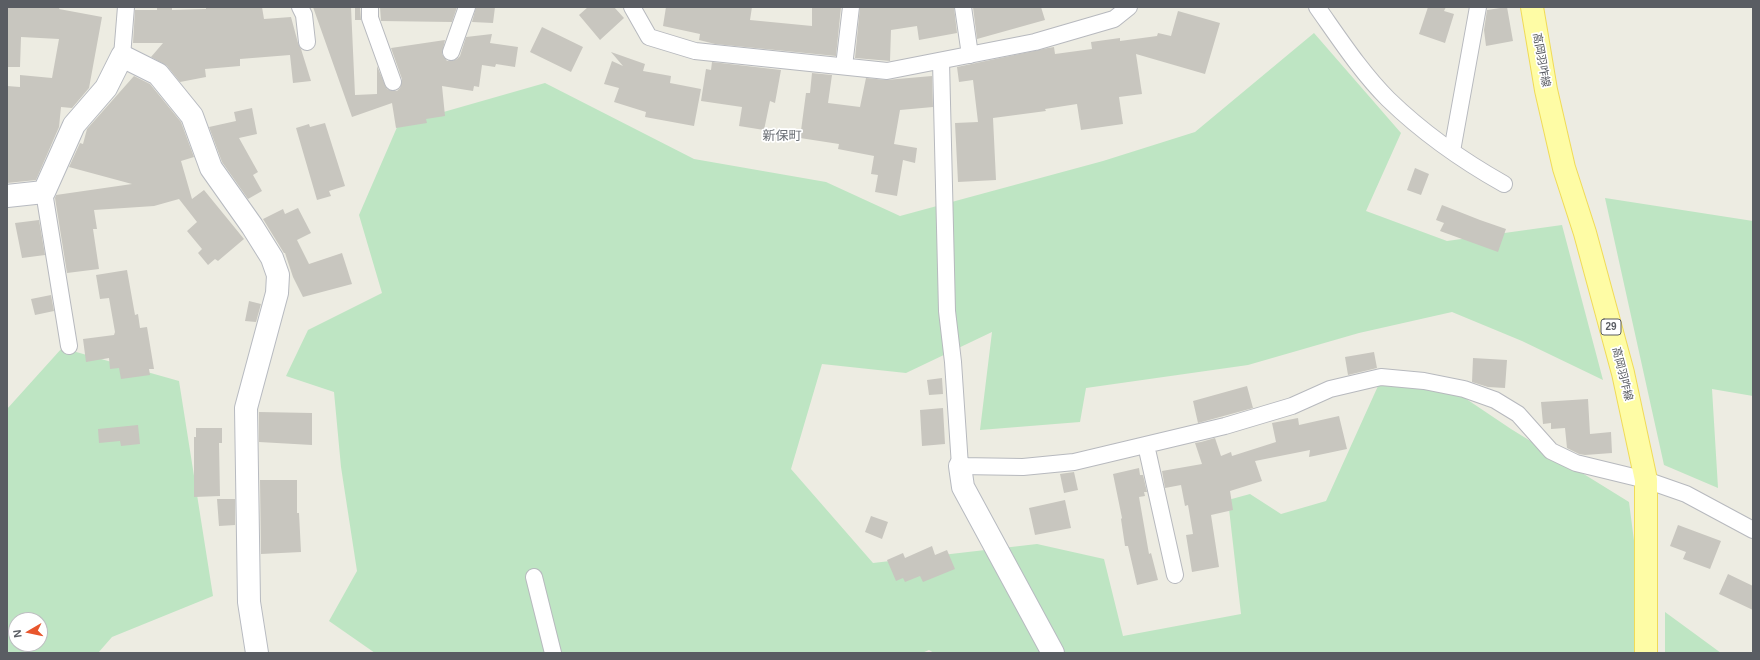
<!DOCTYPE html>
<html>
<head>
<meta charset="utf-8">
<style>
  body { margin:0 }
  #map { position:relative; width:1760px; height:660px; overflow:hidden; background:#edece2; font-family:Arial,sans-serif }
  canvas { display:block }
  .frame { position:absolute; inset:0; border:8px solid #5a5d63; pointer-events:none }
  .north { position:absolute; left:8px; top:612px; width:40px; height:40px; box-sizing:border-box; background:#fff; border:1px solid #bdbec1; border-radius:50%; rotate:261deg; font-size:11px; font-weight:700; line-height:16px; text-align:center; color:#5a5d63 }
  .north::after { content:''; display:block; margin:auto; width:14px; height:18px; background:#e8562d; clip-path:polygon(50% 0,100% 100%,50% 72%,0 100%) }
</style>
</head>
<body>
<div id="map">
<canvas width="1760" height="660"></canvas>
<div class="frame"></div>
<div class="north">N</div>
</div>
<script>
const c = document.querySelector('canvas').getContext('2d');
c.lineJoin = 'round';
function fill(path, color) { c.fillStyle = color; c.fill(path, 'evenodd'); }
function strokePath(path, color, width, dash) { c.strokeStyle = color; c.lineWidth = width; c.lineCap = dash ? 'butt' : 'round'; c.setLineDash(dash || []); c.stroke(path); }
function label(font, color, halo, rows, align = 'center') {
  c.font = font + ' Arial,"Noto Sans JP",sans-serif'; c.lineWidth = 3.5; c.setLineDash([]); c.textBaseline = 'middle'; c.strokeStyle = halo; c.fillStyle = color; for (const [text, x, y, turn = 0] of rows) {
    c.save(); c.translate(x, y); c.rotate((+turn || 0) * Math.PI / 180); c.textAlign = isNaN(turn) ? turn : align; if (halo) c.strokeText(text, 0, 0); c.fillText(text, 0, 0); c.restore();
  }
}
fill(new Path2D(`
  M 1314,33 L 1401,133 L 1366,211 L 1447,241 L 1562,225 L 1603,380 L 1522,341 L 1452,312 L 1359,333 L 1248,365 L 1086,388 L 1080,422 L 980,430 L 992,332 L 906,373 L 822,364 L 791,469 L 873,563 L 1037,544 L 1104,559 L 1123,636 L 1241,614 L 1228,500 L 1250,494 L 1281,514 L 1326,501 L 1378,386 L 1444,384 L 1511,429 L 1629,502 L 1637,564 L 1638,653 L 934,653 L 929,650 L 922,653 L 375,653 L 329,621 L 357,571 L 341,467 L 334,392 L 286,376 L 308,330 L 382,293 L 359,215 L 398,125 L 545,83 L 694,159 L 826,182 L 900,216 L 1103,161 L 1195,132 Z
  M 1605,198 L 1753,221 L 1753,396 L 1712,389 L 1718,488 L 1664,465 Z
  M 62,348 L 179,381 L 213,596 L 112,637 L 98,653 L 7,653 L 7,409 ZM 16,620 L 40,620 L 40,644 L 16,644 Z
  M 1665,612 L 1721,653 L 1665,653 Z`), '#bee5c3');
fill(new Path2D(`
  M 7,7 L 60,7 L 59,9 L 102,17 L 89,88 L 72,108 L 61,107 L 59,127 L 36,180 L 7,183 L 7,86 L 20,87 L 20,75 L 52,78 L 59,39 L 21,37 L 20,67 L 7,67 Z
  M 206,7 L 262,7 L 264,19 L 291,17 L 298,43 L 301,49 L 311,81 L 293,83 L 290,55 L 240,59 L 240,66 L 205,69 L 206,77 L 180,82 L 167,66 L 151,57 L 163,43 L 133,43 L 135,10 L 157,10 L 157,8 L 172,8 L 172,10 L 206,9 Z
  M 313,7 L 351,7 L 355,95 L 377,94 L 377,66 L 387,89 L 392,91 L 397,91 L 400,88 L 402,79 L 391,48 L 445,40 L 442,54 L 447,61 L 452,61 L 457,59 L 460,56 L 466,37 L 492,34 L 490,43 L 518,47 L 515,67 L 496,64 L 495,67 L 482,65 L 479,87 L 474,86 L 473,91 L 442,86 L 445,116 L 426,119 L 427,123 L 396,128 L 392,103 L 352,117 Z
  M 355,7 L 360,7 L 361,20 L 355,20 Z
  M 380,7 L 457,7 L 452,22 L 381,21 Z
  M 476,7 L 495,7 L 493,23 L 472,22 Z
  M 588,7 L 614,7 L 624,18 L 600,40 L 579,15 Z
  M 666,7 L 752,7 L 750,20 L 812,26 L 812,7 L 841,7 L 836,56 L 715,44 L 699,40 L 700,34 L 663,26 Z
  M 860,7 L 954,7 L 957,33 L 919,40 L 917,26 L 891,30 L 890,61 L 855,58 Z
  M 973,7 L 1041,7 L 1045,20 L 977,39 Z
  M 1428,7 L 1446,7 L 1444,11 L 1454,14 L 1445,43 L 1419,34 Z
  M 1507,7 L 1513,41 L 1486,46 L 1484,30 L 1487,10 Z
  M 1178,11 L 1220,23 L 1205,74 L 1136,54 L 1142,94 L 1119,97 L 1123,124 L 1081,130 L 1077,104 L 1045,109 L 1046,111 L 993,118 L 996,180 L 958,182 L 955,123 L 978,122 L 973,80 L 959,82 L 957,67 L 1048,48 L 1054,47 L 1055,54 L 1092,49 L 1091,42 L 1120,38 L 1120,41 L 1157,36 L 1158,33 L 1171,36 Z
  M 542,27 L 583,47 L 571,72 L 530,52 Z
  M 611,52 L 645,64 L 643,71 L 671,76 L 670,83 L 701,89 L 694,126 L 645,117 L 646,112 L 614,102 L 619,88 L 604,84 L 612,61 L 623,66 Z
  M 712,62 L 781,70 L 775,103 L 770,101 L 764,130 L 739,126 L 742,107 L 701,101 L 706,69 L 711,70 Z
  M 812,73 L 832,75 L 828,103 L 860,107 L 866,78 L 886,80 L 932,76 L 933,107 L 900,110 L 894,144 L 917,148 L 915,163 L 903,160 L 897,196 L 875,192 L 878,175 L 871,174 L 874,156 L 838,149 L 839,144 L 800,138 L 806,93 L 810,93 Z
  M 134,76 L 150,84 L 181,122 L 194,157 L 181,161 L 192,199 L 204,190 L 244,239 L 218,261 L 215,259 L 208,265 L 198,253 L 202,249 L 187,231 L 197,222 L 179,199 L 154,206 L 94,210 L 97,229 L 93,229 L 99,269 L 67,273 L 55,198 L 56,195 L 132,184 L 69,167 L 80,143 L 83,144 L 87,129 Z
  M 252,108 L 257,134 L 239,138 L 258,172 L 253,175 L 262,191 L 248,199 L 222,162 L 209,127 L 236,121 L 234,112 Z
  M 325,123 L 345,186 L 329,191 L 331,196 L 317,200 L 296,128 L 309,124 L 310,127 Z
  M 1415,168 L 1429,174 L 1421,195 L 1407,190 Z
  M 1442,205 L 1480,220 L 1506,229 L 1498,252 L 1440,231 L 1444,223 L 1436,220 Z
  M 298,208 L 311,233 L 297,240 L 309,264 L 342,253 L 352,284 L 303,297 L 293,277 L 285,253 L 284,253 L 263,219 L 283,209 L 285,214 Z
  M 39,220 L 45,255 L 22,258 L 15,223 Z
  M 127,270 L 135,315 L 138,314 L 140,328 L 147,327 L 154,369 L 149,369 L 150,375 L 121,379 L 119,368 L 110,369 L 109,358 L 86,362 L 83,339 L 114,335 L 115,332 L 109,298 L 100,299 L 96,275 Z
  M 51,295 L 54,311 L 35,315 L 31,299 Z
  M 249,301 L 261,304 L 256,322 L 245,321 Z
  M 1374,352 L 1377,368 L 1348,375 L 1345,357 Z
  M 1473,358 L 1507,360 L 1505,388 L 1488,387 L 1472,382 Z
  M 942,378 L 943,394 L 929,395 L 927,380 Z
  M 1247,386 L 1253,408 L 1198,423 L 1193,401 Z
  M 1588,399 L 1590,434 L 1611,432 L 1612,453 L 1585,455 L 1579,454 L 1567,448 L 1565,428 L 1551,429 L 1551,423 L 1543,424 L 1541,402 Z
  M 943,408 L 945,444 L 922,446 L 920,410 Z
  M 259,412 L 312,413 L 312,445 L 259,442 Z
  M 1339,416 L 1347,449 L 1309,457 L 1310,450 L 1255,461 L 1262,481 L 1230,491 L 1233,510 L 1211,515 L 1219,567 L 1192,572 L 1186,535 L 1193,534 L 1188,505 L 1185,506 L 1181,485 L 1165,488 L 1162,471 L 1202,464 L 1195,443 L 1201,442 L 1215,438 L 1221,456 L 1231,452 L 1232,456 L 1276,442 L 1272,423 L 1298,418 L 1299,425 Z
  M 138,425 L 140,444 L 121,446 L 120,441 L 99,443 L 98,429 Z
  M 196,428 L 222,428 L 222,443 L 219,443 L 220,496 L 194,497 L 194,437 L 196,437 Z
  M 1139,468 L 1140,475 L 1143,475 L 1147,492 L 1144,492 L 1145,496 L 1139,497 L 1149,554 L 1151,553 L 1158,580 L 1137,585 L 1128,546 L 1125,546 L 1121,519 L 1122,518 L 1113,474 Z
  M 1074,472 L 1078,490 L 1064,493 L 1060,474 Z
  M 260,480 L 297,480 L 297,513 L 299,513 L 301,552 L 261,554 Z
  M 217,499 L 235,499 L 235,525 L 219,526 Z
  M 1065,500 L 1071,528 L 1035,535 L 1029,508 Z
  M 871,516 L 888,522 L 882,539 L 865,532 Z
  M 1678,525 L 1721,541 L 1710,569 L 1683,559 L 1686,552 L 1670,546 Z
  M 932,546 L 935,555 L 947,550 L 955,569 L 923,582 L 920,576 L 905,582 L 903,578 L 896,581 L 887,560 L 903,553 L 905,558 Z
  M 1728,574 L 1753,586 L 1753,610 L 1719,594 Z`), '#c8c6bf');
const street = new Path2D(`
  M 300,7 L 304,15 L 307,42
  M 370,7 L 370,18 L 393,82
  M 632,7 L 649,37 L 695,51 L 887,71 L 1035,42 L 1114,19 L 1129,7
  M 963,7 L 970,55
  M 1317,7 C 1339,38 1361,72 1388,99 C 1422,132 1463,161 1504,184
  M 451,52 L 467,7
  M 122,56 L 126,7
  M 941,61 L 947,311 L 953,362 L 960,466 L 1023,467 L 1074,462 L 1225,426 L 1292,406 L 1330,389 L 1381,377 L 1424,381 L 1464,389 L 1495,400 L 1518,414 L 1551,451 L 1576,463 L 1646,480 L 1686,494 L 1753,530
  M 844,66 L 851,7
  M 1452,151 L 1478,7
  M 44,192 L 69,346
  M 1146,445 L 1175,575
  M 534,577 L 553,653`);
const secondary = new Path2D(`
  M 7,196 L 44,192 L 74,125 L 106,88 L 122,56 L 158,74 L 192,116 L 211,168 L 252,226 L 272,258 L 278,275 L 277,293 L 246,408 L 249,602 L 257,653
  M 960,466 L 963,487 L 1053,653`);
const primary = new Path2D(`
  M 1532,7 L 1546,90 L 1564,168 L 1585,233 L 1623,373 L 1646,480 L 1646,653`);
strokePath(street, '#b7b9be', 18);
strokePath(secondary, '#b7bac0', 24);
strokePath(primary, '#f0db58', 24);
strokePath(street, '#fff', 16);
strokePath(secondary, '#fff', 22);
strokePath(primary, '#fefca5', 22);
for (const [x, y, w] of [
  [1611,327,20]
]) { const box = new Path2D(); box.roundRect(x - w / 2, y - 8, w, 16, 3); c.fillStyle = '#fff'; c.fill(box); strokePath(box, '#5a5d63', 1); }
label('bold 10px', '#5a5d63', null, [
  ["29",1611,327]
]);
label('11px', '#5a5d63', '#fff', [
  ["高岡羽咋線",1541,60,80],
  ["高岡羽咋線",1622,374,76]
]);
label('13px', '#6b6f75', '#fff', [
  ["新保町",782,136]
]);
</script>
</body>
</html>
